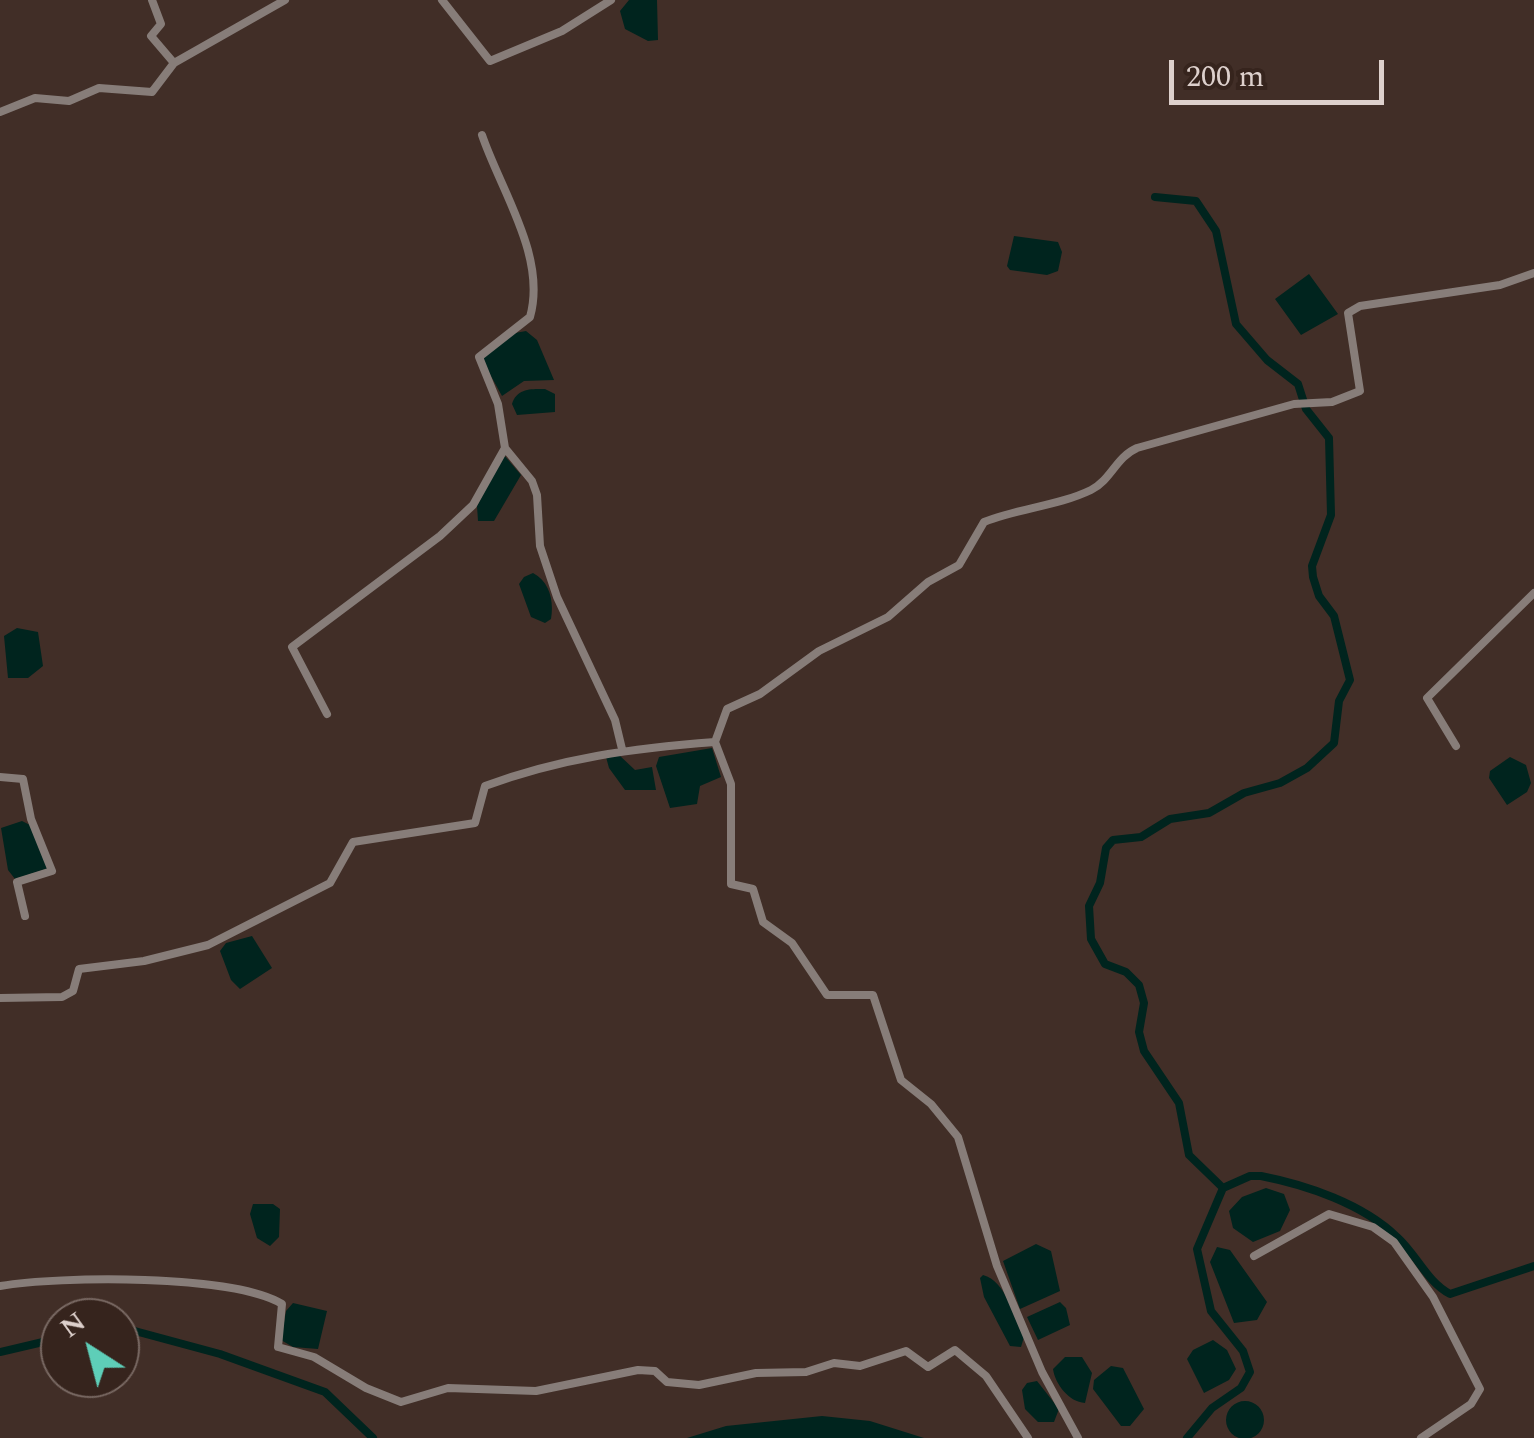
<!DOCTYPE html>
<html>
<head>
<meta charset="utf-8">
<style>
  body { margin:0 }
  #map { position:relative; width:1534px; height:1438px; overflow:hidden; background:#412e27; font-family:Spectral,serif }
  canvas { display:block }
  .north { position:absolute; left:40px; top:1298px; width:100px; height:100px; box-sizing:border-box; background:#36241d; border:2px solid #796963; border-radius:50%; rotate:324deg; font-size:28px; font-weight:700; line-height:40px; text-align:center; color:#ddd0cc }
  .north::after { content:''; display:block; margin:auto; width:35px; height:45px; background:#5eceb8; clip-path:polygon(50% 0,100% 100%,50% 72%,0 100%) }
  .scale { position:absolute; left:1169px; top:60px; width:215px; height:45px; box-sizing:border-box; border:5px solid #ddd0cc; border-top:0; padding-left:12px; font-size:30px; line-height:35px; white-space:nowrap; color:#ddd0cc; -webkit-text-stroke:8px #36241d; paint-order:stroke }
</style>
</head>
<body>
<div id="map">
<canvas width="1534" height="1438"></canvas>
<div class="north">N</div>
<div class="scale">200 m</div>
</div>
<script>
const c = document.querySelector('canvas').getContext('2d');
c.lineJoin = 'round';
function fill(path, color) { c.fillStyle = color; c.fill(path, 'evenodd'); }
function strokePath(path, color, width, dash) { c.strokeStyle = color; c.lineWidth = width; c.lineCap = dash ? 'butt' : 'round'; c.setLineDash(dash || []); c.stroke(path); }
fill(new Path2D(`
  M 629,0 L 657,0 L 658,40 L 648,41 L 625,29 L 620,11 Z
  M 1014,236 L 1058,242 L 1062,252 L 1058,271 L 1047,275 L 1010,270 L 1007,266 Z
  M 1309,274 L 1338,314 L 1301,335 L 1275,299 Z
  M 526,331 L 537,340 L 554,380 L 524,381 L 502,396 L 481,358 L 515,333 Z
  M 545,389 L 555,394 L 555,412 L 517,415 L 512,404 C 517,388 531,389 545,389 Z
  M 504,455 L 521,475 L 494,521 L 478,521 L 477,506 Z
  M 533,573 C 550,582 554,601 551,619 L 545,623 L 531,617 L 519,584 L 524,577 Z
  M 17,628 L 38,632 L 43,666 L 28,678 L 8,678 L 4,636 Z
  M 712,748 L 721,777 L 700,786 L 697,804 L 670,808 L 656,766 L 659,757 Z
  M 618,754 L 635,770 L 652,767 L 656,790 L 625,790 L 609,768 L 606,757 Z
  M 1510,757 L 1526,765 L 1531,783 L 1527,792 L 1507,805 L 1489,778 L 1490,771 Z
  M 22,821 L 30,825 L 49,868 L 15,879 L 8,870 L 1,828 Z
  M 252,936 L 272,968 L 240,989 L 231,980 L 220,951 L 226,943 Z
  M 1266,1188 L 1284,1194 L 1290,1210 L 1280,1231 L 1253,1242 L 1233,1228 L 1229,1211 L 1242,1197 Z
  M 253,1204 L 273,1204 L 280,1209 L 279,1237 L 270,1246 L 257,1238 L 250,1214 Z
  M 1036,1244 L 1051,1251 L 1060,1291 L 1020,1309 L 1003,1261 Z
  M 1217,1247 L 1230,1250 L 1267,1302 L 1257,1320 L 1234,1323 L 1210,1262 Z
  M 983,1275 C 1006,1281 1014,1317 1024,1337 L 1021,1347 L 1010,1346 L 984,1297 L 980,1278 Z
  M 1060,1302 L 1066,1308 L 1070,1325 L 1038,1340 L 1027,1317 Z
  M 293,1303 L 327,1311 L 318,1349 L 293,1347 L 281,1340 L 286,1311 Z
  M 1213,1340 L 1227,1350 L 1236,1369 L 1229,1380 L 1204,1393 L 1187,1359 L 1193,1350 Z
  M 1065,1357 L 1082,1357 L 1092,1373 L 1085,1403 C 1069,1402 1055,1384 1053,1369 Z
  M 1111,1366 L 1123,1368 L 1144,1409 L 1130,1426 L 1121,1426 L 1093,1389 L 1094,1380 Z
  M 1037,1381 L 1059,1409 L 1054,1422 L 1038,1422 L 1025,1409 L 1022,1390 L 1027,1383 Z
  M1226 1420a19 19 0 1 1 38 0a19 19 0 1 1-38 0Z
  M 822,1416 L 870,1421 L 924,1438 L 687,1438 L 726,1426 Z`), '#00241e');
strokePath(new Path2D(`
  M 1155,197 L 1196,201 L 1216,231 L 1236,324 L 1267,360 L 1298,384 L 1306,409 L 1329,438 L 1331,515 L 1312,566 L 1313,577 L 1319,596 L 1334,616 L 1350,680 L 1339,701 L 1334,743 L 1307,768 L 1280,783 L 1244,793 L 1209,813 L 1170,819 L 1141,837 L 1113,840 L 1106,848 L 1100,883 L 1089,906 L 1091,939 L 1105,964 L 1126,972 L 1139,985 L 1144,1003 L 1139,1032 L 1144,1051 L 1179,1103 L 1189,1155 L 1223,1188 L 1197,1249 L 1211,1311 L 1243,1351 L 1250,1372 L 1241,1388 L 1212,1408 L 1187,1438
  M 1223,1188 L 1250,1176 L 1261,1176 C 1307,1185 1363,1204 1397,1237 C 1417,1255 1427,1282 1450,1294 L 1534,1266
  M 120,1327 L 220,1354 L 325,1392 L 373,1438
  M 0,1352 L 60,1338`), '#00241e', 8);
strokePath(new Path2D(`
  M 152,0 L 161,24 L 151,36 L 174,63
  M 442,0 L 490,61 L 562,31 L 611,0
  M 0,112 L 35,98 L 69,101 L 99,88 L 152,92 L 174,63 L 285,0
  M 482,135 C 501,191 547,257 530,317 L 479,357 L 498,404 L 505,448 L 532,481 L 537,495 L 540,546 L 557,597 L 615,720 L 622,749
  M 327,714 L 292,647 L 440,536 L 473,505 L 505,448
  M 715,742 L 731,784 L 731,884 L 753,889 L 763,922 L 792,943 L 827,995 L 873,995 L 901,1080 L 931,1104 L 958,1137 L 997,1266 L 1042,1372 L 1078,1438
  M 1456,746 L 1427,698 L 1534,593
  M 0,777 L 23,779 L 31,819 L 52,871 L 17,882 L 25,916
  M 0,998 L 62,997 L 73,991 L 79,969 L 144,961 L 208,945 L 330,883 L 353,842 L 475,823 L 485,786 C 561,758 634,748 715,742 L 727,709 L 760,694 L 819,651 L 888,617 L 928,582 L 959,565 L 984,522 C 1019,508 1058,506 1091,490 C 1111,480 1116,457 1137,448 L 1294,404 L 1332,402 L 1360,391 L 1348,313 L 1360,306 L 1500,285 L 1534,273
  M 1254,1256 L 1329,1214 L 1373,1227 L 1394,1242 L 1433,1297 L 1480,1389 L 1471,1404 L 1421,1438
  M 0,1286 C 59,1276 233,1274 282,1304 L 278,1347 L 314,1357 L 366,1388 L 401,1402 L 448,1388 L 536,1391 L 638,1370 L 655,1371 L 667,1382 L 699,1385 L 756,1373 L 806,1372 L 834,1363 L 860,1366 L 906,1351 L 928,1367 L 955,1350 L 986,1376 L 1028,1438`), '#877d79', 8);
</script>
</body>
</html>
